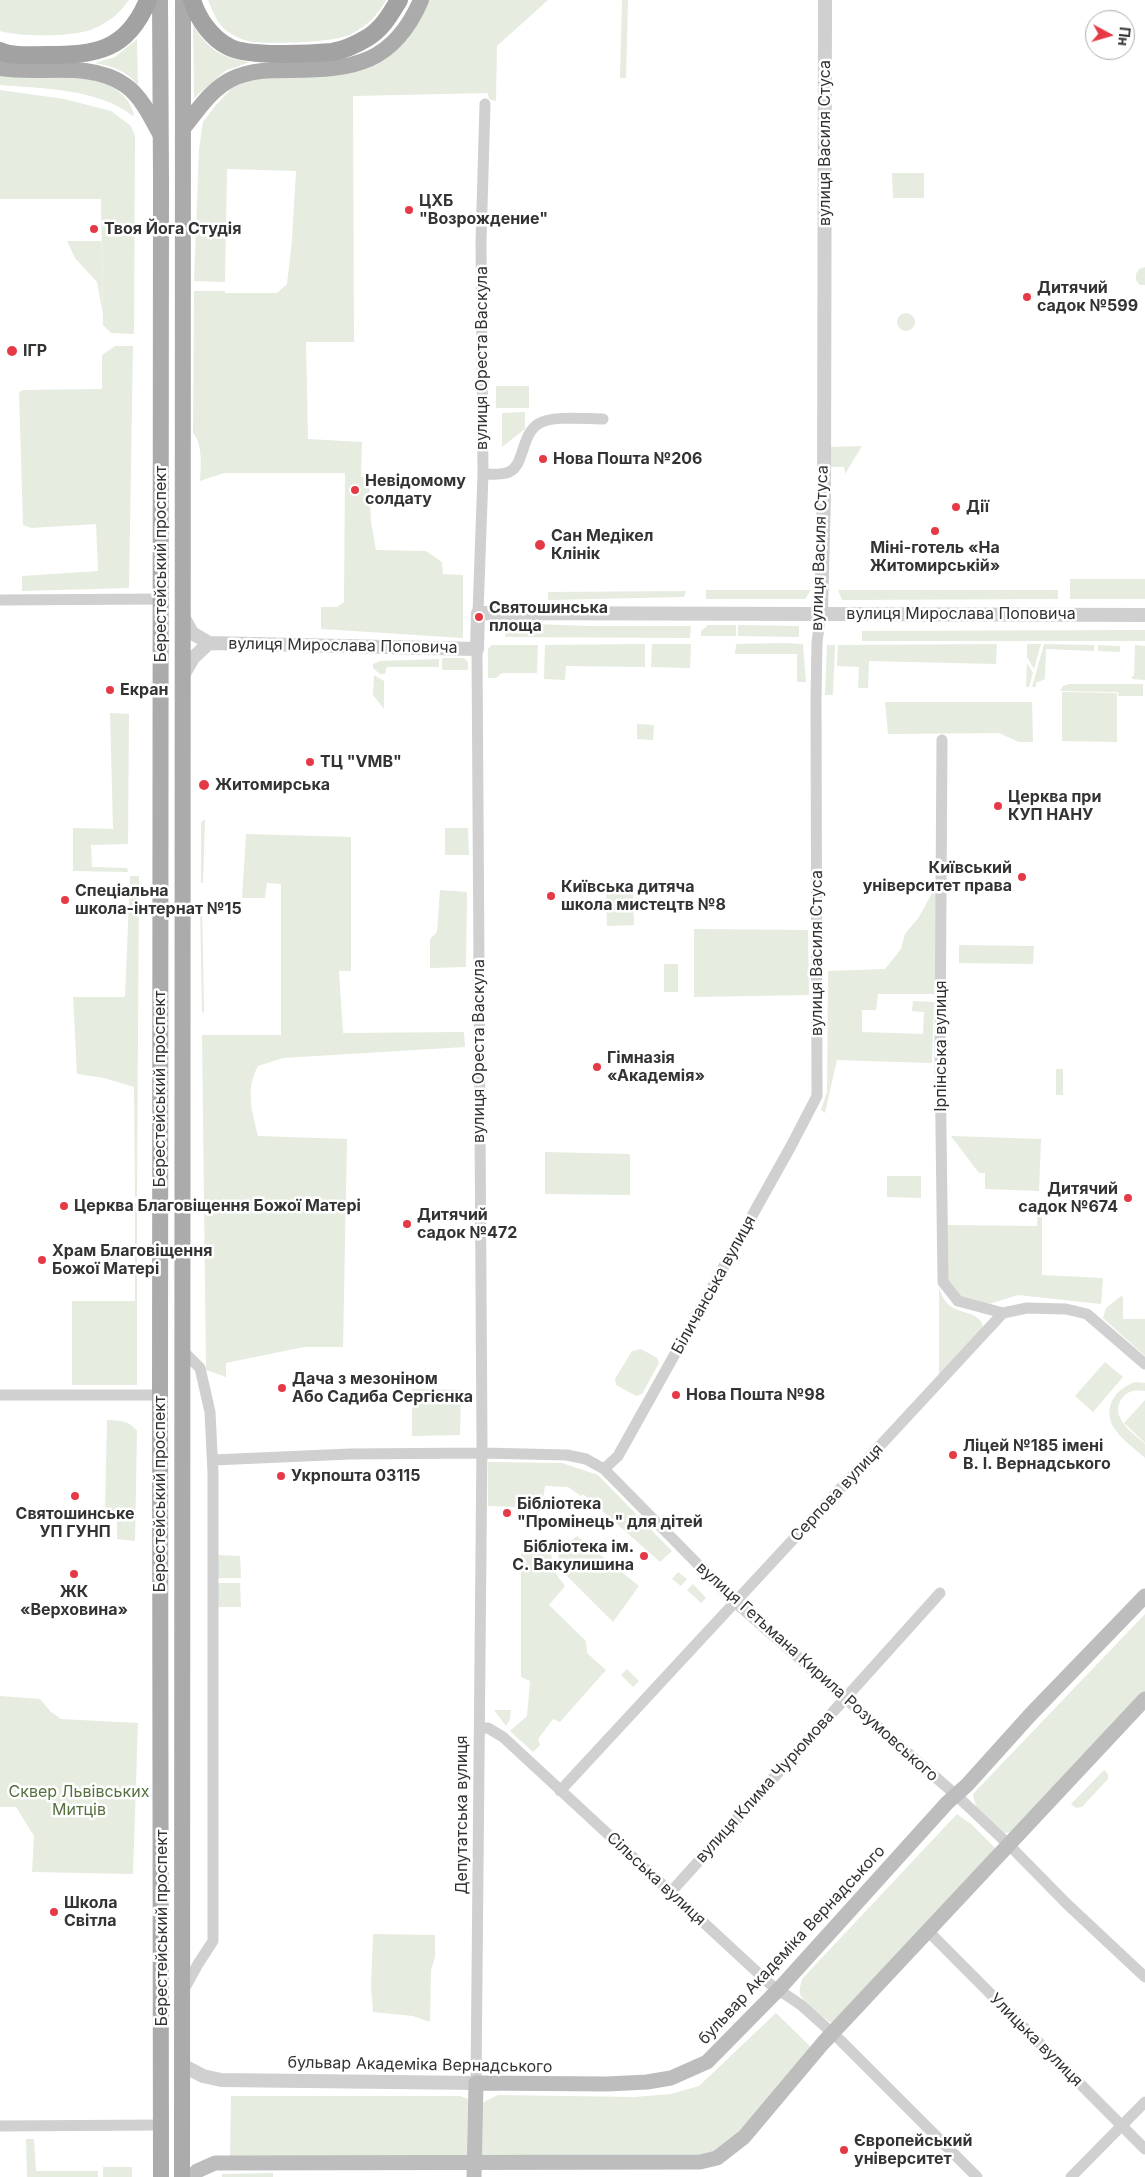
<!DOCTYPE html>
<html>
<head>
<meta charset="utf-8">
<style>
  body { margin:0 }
  #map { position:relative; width:1145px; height:2177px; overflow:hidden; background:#fff; font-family:Inter,sans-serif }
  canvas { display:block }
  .north { position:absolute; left:1085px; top:10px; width:50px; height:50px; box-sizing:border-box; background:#fff; border:1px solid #adadad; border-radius:50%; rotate:96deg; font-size:14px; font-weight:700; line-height:20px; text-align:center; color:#333 }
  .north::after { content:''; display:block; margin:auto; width:18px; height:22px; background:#e63946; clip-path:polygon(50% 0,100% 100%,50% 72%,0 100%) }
</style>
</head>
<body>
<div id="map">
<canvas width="1145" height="2177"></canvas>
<div class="north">Пн</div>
</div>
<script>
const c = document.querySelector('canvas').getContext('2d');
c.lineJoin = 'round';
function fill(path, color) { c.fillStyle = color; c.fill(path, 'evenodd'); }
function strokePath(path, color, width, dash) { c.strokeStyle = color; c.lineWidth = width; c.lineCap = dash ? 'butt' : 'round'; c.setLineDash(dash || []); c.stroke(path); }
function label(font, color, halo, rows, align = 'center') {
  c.font = font + ' Inter,sans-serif'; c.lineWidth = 5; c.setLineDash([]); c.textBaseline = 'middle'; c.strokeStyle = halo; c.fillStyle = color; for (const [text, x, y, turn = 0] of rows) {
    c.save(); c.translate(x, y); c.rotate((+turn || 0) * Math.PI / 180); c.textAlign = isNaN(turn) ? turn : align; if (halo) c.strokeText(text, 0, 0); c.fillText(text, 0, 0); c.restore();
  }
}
fill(new Path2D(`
  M 0,0 L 129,0 C 120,13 108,23 93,29 C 75,37 19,37 0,31 Z
  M 208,0 L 386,0 C 378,15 367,26 351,34 C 334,43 273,44 253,42 C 244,41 235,36 228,32 C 217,24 213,12 208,0 Z
  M 428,0 L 548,0 L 497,46 L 496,101 L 489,99 L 488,93 L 353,96 L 354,342 L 306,342 L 308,439 L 362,442 L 361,477 L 369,477 L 371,522 L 376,550 L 426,551 L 442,562 L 443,574 L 463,575 L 463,638 L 321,629 L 321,607 L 337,607 L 344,602 L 345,473 L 224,473 L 200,481 C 201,466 203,445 193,433 L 194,291 L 225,291 L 225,293 L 277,293 L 287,284 L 292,240 L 296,171 L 227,169 L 225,282 L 194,281 L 199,149 L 203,122 L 216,105 L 231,89 L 252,78 L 367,66 Z
  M 622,0 L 628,0 L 626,78 L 620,78 Z
  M 193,25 C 209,51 222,58 250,62 L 225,71 L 194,98 Z
  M 137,39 L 138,85 C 127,71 112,66 95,63 L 115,57 Z
  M 0,73 C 39,75 121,66 134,114 L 133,116 C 97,88 44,89 0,85 Z
  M 0,90 L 64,99 L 111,111 L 131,126 L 135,136 L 134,334 L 111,333 L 103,325 L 101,199 L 0,199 Z
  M 892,173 L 924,173 L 924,198 L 893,198 Z
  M 67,241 L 102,241 L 103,315 L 97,282 L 75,258 Z
  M 1145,267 L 1145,285 L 1140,285 L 1136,280 L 1136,274 L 1139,269 Z
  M897 322a9 9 0 1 1 18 0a9 9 0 1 1-18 0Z
  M 115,346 L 133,346 L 129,588 L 22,591 L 22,576 L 98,571 L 96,524 L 31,528 L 23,525 L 19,392 L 23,390 L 102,389 L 102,355 Z
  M 496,386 L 529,386 L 529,408 L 496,408 Z
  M 525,412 L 525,429 L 502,447 L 502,413 Z
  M 862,446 L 845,474 L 844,467 L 827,467 L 830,447 Z
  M 1070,579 L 1145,579 L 1145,599 L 1070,599 Z
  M 706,590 L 811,590 L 805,599 L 706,599 Z
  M 838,590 L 1058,590 L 1058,599 L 842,600 Z
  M 686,591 L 684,597 L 548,600 L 548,592 Z
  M 506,623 L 590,626 L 691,626 L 690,638 L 505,637 Z
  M 708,625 L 736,625 L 736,636 L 701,636 L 701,631 Z
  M 738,625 L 799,626 L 799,637 L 738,636 Z
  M 1145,630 L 1145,641 L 862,641 L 862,631 Z
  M 784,643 L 803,644 L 806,682 L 797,682 L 797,654 L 735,654 L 736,644 Z
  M 645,644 L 645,667 L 566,666 L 565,680 L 544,679 L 545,645 Z
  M 652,644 L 691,644 L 690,668 L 651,667 Z
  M 997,644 L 996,664 L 869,661 L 868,688 L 858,688 L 859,667 L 837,666 L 838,645 Z
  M 1027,644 L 1041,644 L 1034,669 L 1027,657 Z
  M 1044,644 L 1094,645 L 1094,651 L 1046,649 L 1045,679 L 1036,683 L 1036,687 L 1032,687 Z
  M 492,645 L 538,645 L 537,673 L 502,673 L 496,678 L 488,678 L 488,649 Z
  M 827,645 L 835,645 L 833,695 L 825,695 Z
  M 1098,645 L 1120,646 L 1120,652 L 1098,651 Z
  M 1135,645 L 1145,646 L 1145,680 L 1132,679 L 1132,676 L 1134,676 Z
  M 442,658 L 464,658 L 468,662 L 468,670 L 442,670 Z
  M 439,659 L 439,667 L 387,667 L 385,674 L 380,674 L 373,668 L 373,664 L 380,661 Z
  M 1027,663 L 1033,673 L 1029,687 L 1026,687 Z
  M 374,675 L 384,681 L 384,709 L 373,695 Z
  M 1069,684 L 1143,684 L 1143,696 L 1118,696 L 1118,692 L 1060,691 L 1063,686 Z
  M 1062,692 L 1117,693 L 1117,742 L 1062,741 Z
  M 885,702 L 1032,702 L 1033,742 L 1019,742 L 999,733 L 888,734 Z
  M 110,713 L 129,714 L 128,844 L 91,845 L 92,867 L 127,868 L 128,872 L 73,871 L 73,828 L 113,829 Z
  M 637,724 L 654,725 L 653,740 L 637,739 Z
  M 205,819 L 203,883 L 201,883 L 201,822 Z
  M 445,828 L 468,828 L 469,855 L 445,855 Z
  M 246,834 L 351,837 L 351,971 L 339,971 L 343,1033 L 464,1032 L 465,1047 L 283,1058 L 258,1066 C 245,1090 252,1111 258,1136 L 347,1139 L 343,1347 L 304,1347 L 226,1363 L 226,1377 L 206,1370 L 202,1035 L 281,1035 L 281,884 L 267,883 L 265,898 L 242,898 Z
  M 942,875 L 934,994 L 878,994 L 876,1010 L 862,1010 L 862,1032 L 923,1034 L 924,1012 L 912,1011 L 913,1001 L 934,1002 L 932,1063 L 837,1060 L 825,1113 L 821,1110 L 827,1092 L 828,971 L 885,969 L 901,949 L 905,934 L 919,917 Z
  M 130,876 L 139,876 L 137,1197 L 135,1197 L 134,1087 L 104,1078 L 77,1074 L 73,997 L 125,997 Z
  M 440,890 L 467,892 L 466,967 L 430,968 L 430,939 L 437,932 Z
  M 633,890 L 634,925 L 607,926 L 606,891 Z
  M 200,902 L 202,903 L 204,1012 L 202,1013 Z
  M 694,929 L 808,930 L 809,995 L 694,997 Z
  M 959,945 L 1034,946 L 1033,964 L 959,963 Z
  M 664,964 L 678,964 L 678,992 L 664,992 Z
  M 1056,1069 L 1063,1069 L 1063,1095 L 1056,1095 Z
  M 951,1136 L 1041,1139 L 1039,1191 L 985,1189 L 985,1173 L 979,1173 Z
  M 545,1152 L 630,1154 L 630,1195 L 545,1194 Z
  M 887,1176 L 921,1176 L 921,1198 L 887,1197 Z
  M 135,1203 L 137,1203 L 137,1385 L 72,1385 L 72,1301 L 135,1301 Z
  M 1038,1203 L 1042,1203 L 1042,1275 L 1103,1278 L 1101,1304 L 1018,1295 L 986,1305 L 964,1300 L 947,1280 L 948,1225 L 1037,1226 Z
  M 107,1259 L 118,1259 L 118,1270 L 107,1270 Z
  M 939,1287 C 947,1320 974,1305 983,1325 L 980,1331 L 939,1377 Z
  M 1121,1296 L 1123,1297 L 1123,1319 L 1145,1319 L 1145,1356 L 1103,1318 L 1106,1308 Z
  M 641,1349 L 657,1358 L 659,1363 L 642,1394 L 636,1396 L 616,1385 L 615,1379 L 632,1351 Z
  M 1105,1362 L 1123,1377 L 1093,1412 L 1075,1396 Z
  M 1135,1382 L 1145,1383 L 1145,1391 C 1137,1390 1129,1390 1123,1397 C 1107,1416 1133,1433 1145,1444 L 1145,1458 C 1135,1449 1121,1439 1114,1428 C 1102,1408 1115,1389 1135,1382 Z
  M 412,1389 L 461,1390 L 460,1435 L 412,1436 Z
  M 1145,1400 L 1145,1443 L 1124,1423 Z
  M 107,1420 C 120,1421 129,1420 137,1431 L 135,1541 L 117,1539 L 117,1522 L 105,1510 Z
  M 488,1462 L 562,1463 L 598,1475 L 672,1551 L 660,1562 L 583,1494 L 581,1496 L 568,1487 L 545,1486 L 543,1497 L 517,1496 L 517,1507 L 488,1506 Z
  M 577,1536 L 639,1586 L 613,1622 L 559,1568 L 558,1551 Z
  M 551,1551 L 553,1570 L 565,1586 L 549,1605 L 586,1641 L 587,1653 L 606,1670 L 560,1722 L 553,1719 L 538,1739 L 540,1745 L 533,1752 L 510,1731 L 527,1716 L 530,1681 L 521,1677 L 521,1553 L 543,1554 Z
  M 218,1555 L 240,1556 L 241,1578 L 218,1578 Z
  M 678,1572 L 687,1579 L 681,1586 L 672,1579 Z
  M 218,1583 L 240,1583 L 241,1607 L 217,1607 Z
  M 693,1584 L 706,1598 L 701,1603 L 687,1590 Z
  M 1145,1614 L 1145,1693 L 1013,1832 L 1004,1833 L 976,1807 L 973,1794 Z
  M 627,1669 L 639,1681 L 633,1687 L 621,1675 Z
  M 0,1696 L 40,1699 L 51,1712 L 61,1719 L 138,1723 L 133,1874 L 32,1872 L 34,1836 L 16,1807 L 0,1807 Z
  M 494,1710 L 511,1710 L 510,1719 L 506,1726 Z
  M 1104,1770 L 1108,1774 L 1108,1779 L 1082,1807 L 1076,1808 L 1071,1804 Z
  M 957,1814 L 971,1824 L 999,1852 L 836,2025 C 827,2022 806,2004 801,1996 C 798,1990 801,1985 802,1979 Z
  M 373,1934 L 435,1935 L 435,1957 L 431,1970 L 430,2022 L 413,2016 L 373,2012 L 371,1987 Z
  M 776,2013 L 815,2051 L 754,2120 L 715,2152 L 688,2159 L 482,2155 L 480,2150 L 480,2107 L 484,2102 L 498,2095 L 634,2097 L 671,2094 L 699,2086 Z
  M 231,2096 L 460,2096 L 468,2099 L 467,2154 L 465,2158 L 230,2157 Z
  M 26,2139 L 34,2139 L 36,2171 L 98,2171 L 98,2177 L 27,2177 Z
  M 103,2167 L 132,2167 L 132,2177 L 103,2177 Z
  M 273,2173 L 273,2177 L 222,2177 L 222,2174 Z`), '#e6ecdf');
strokePath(new Path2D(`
  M 483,474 C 490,474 499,475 506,473 C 525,469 520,436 538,424 C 552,415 586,419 603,419
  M 0,600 L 161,599
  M 478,613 L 483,474 L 481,242 L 485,104
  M 942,740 L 940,1054 L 943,1282 L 958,1301 L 1003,1313
  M 181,1349 L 200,1368 L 210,1412 L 213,1473 L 213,1941 L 198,1964 L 183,1991
  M 0,1395 L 160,1395
  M 213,1460 L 350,1454 L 482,1453 L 567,1455 L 586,1459 L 604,1469 L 735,1602 L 956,1795 L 1008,1844 L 1067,1904 L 1145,1977
  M 604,1469 L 618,1456 L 791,1146 L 817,1096 L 816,697 L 817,642 L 821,613
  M 480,1728 L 488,1728 L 503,1737 L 770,1984 L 801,2005 L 840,2040 L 977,2177
  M 560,1791 L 1003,1313 L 1027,1308 L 1066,1309 L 1087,1314 L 1145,1364
  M 670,1893 L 940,1593
  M 928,1931 L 1145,2149
  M 476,2083 L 482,1444 L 477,649
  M 0,2126 L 161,2125
  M 1071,2177 L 1145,2102`), '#d0d0d0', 11);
strokePath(new Path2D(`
  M 821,613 L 824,494 L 825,0
  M 182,615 L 192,633 L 209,643 L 477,649 L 478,613 L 1145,615
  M 182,677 L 193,658 L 209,643
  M 182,2065 L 203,2076 L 221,2080 L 476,2083`), '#d0d0d0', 14);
strokePath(new Path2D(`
  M 192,2177 L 197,2171 L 215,2163 L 700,2162 L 717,2158 L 744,2137 L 823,2043 L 1145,1699
  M 474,2177 L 476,2083 L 607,2084 L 647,2082 L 671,2078 L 707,2062 L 779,1989 L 947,1803 L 967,1785 L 1031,1714 L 1145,1596`), '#bdbdbd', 15);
strokePath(new Path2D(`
  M 160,0 L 161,180 L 160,1395 L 161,2177
  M 0,68 C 40,75 89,60 125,85 C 141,96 151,117 160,134
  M 184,127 C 198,110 211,89 232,79 C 250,70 271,70 291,70 C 354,70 394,63 421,0
  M 182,2177 L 183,0`), '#ababab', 16);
strokePath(new Path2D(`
  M 192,0 C 198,19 211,38 229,47 C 247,57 310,54 332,52 C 344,50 357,44 367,38 C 382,29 390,15 399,0
  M 0,51 C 14,57 31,55 46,55 C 96,55 127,51 148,0`), '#a2a2a2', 18);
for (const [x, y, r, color] of [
  [409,210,5,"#e63946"],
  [94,229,5,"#e63946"],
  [1027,297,5,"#e63946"],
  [12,351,6,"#e63946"],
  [543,459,5,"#e63946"],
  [355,490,5,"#e63946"],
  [956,507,5,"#e63946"],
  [935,531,5,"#e63946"],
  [540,545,6,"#e63946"],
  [479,617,5,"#e63946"],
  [110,690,5,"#e63946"],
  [310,762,5,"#e63946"],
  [204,785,6,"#e63946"],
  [998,806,5,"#e63946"],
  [1022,877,5,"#e63946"],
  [551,896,5,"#e63946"],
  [65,900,5,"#e63946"],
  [597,1067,5,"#e63946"],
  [1128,1198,5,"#e63946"],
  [64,1206,5,"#e63946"],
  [407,1224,5,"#e63946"],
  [42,1260,5,"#e63946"],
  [282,1388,5,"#e63946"],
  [676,1395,5,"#e63946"],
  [953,1455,5,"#e63946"],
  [281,1476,5,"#e63946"],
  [75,1496,5,"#e63946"],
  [507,1513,5,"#e63946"],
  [644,1556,5,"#e63946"],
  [74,1574,5,"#e63946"],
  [54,1912,5,"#e63946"],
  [844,2150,5,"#e63946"]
]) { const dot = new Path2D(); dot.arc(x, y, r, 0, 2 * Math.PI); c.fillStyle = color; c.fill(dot); strokePath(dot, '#fff', 2); }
label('16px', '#333', '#fff', [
  ["вулиця Василя Стуса",825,143,-90],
  ["вулиця Ореста Васкула",482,358,-90],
  ["вулиця Василя Стуса",820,548,-88],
  ["Берестейський проспект",161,564,-90],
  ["вулиця Мирослава Поповича",961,614],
  ["вулиця Мирослава Поповича",343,646,1],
  ["вулиця Василя Стуса",817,953,-90],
  ["Ірпінська вулиця",941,1046,-90],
  ["вулиця Ореста Васкула",479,1051,-90],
  ["Берестейський проспект",160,1089,-90],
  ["Біличанська вулиця",714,1285,-61],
  ["Серпова вулиця",837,1493,-47],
  ["Берестейський проспект",160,1494,-90],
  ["вулиця Гетьмана Кирила Розумовського",817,1672,42],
  ["вулиця Клима Чурюмова",765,1787,-48],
  ["Депутатська вулиця",462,1815,-90],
  ["Сільська вулиця",656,1879,43],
  ["Берестейський проспект",162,1928,-90],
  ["бульвар Академіка Вернадського",792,1945,-47],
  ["Улицька вулиця",1036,2040,45],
  ["бульвар Академіка Вернадського",420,2065,1]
]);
label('bold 16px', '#333', '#fff', [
  ["ЦХБ",419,201],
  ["\"Возрождение\"",419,219],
  ["Твоя Йога Студiя",104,229],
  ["Дитячий",1037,288],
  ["садок №599",1037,306],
  ["ІГР",23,351],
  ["Нова Пошта №206",553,459],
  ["Невідомому",365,481],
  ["солдату",365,499],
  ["Дії",966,507],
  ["Сан Медікел",551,536],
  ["Клінік",551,554],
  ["Міні-готель «На",935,548,"center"],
  ["Житомирській»",935,566,"center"],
  ["Святошинська",489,608],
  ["площа",489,626],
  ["Екран",120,690],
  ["ТЦ \"VMB\"",320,762],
  ["Житомирська",215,785],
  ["Церква при",1008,797],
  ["КУП НАНУ",1008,815],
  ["Київський",1012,868,"right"],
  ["університет права",1012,886,"right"],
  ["Київська дитяча",561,887],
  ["школа мистецтв №8",561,905],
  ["Спеціальна",75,891],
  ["школа-інтернат №15",75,909],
  ["Гімназія",607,1058],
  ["«Академія»",607,1076],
  ["Дитячий",1118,1189,"right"],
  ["садок №674",1118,1207,"right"],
  ["Церква Благовіщення Божої Матері",74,1206],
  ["Дитячий",417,1215],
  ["садок №472",417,1233],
  ["Храм Благовіщення",52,1251],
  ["Божої Матері",52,1269],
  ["Дача з мезоніном",292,1379],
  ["Або Садиба Сергієнка",292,1397],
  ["Нова Пошта №98",686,1395],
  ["Ліцей №185 імені",963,1446],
  ["В. І. Вернадського",963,1464],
  ["Укрпошта 03115",291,1476],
  ["Бібліотека",517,1504],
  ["\"Промінець\" для дітей",517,1522],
  ["Святошинське",75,1514,"center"],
  ["УП ГУНП",75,1532,"center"],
  ["Бібліотека ім.",634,1547,"right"],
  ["С. Вакулишина",634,1565,"right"],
  ["ЖК",74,1592,"center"],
  ["«Верховина»",74,1610,"center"],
  ["Школа",64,1903],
  ["Світла",64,1921],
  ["Європейський",854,2141],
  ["університет",854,2159]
], 'left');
label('16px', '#56703f', '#fff', [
  ["Сквер Львівських",79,1792],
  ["Митців",79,1810]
]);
</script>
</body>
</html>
